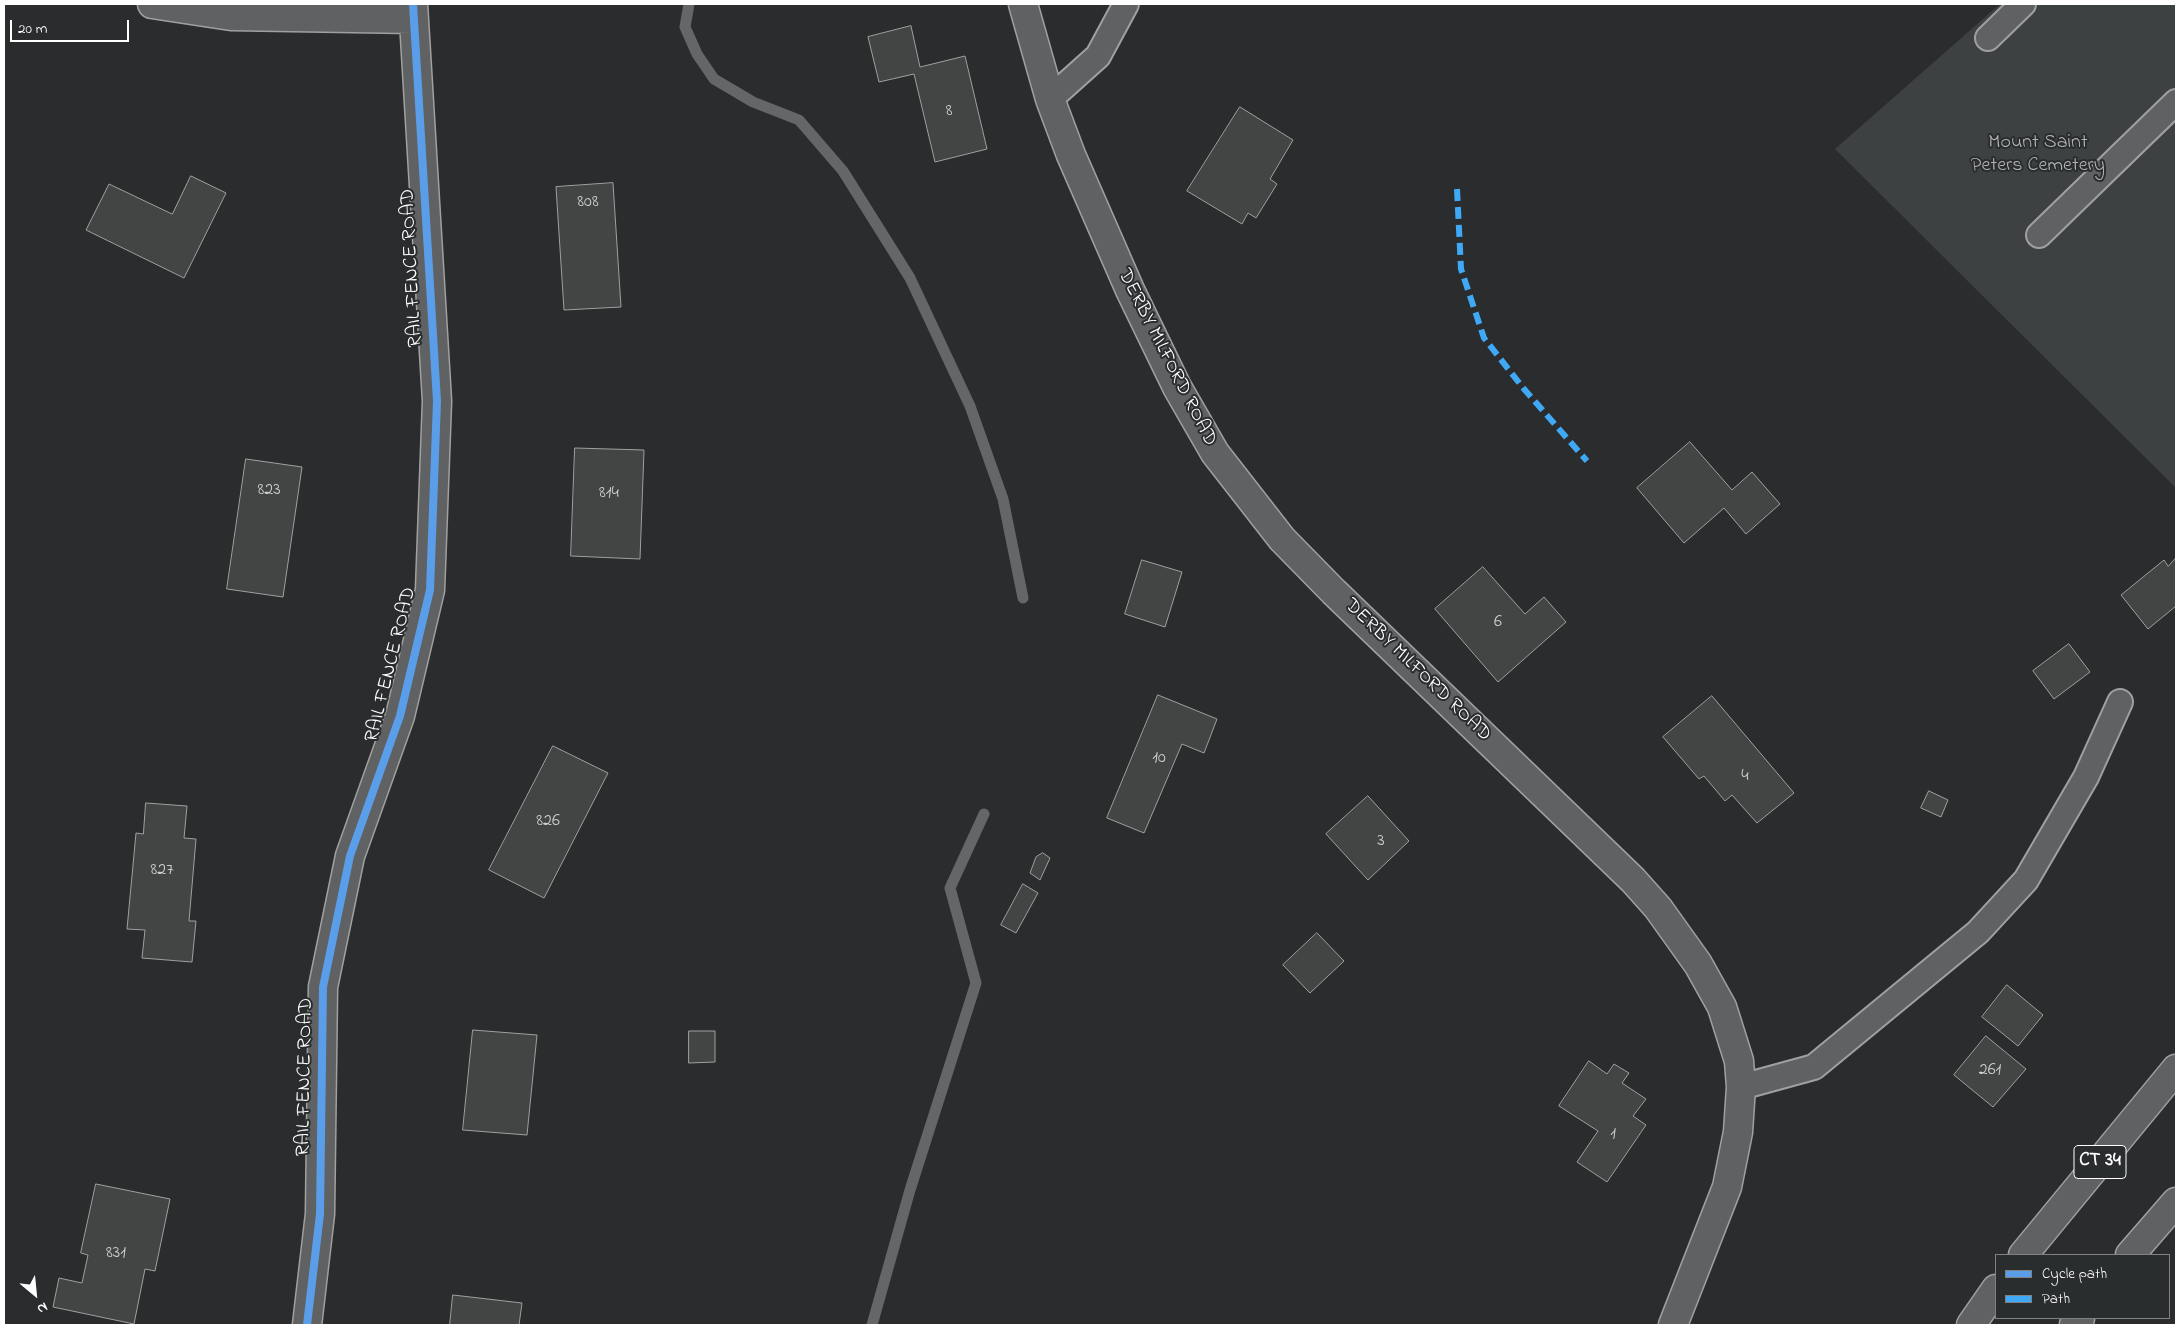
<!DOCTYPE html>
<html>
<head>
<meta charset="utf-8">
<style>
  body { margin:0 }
  #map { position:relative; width:2180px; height:1329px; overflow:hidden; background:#2b2c2d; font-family:"Indie Flower",sans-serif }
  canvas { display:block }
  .frame { position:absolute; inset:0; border:5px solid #fff; pointer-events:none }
  .legend { position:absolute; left:1995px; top:1254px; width:175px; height:65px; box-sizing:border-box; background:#2a2d2e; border:1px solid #7f8182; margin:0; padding:6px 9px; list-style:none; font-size:15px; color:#fff }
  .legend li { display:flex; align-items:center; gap:10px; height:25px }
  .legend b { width:25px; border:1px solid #7f8182 }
  .north { position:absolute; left:10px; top:1269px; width:50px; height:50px; -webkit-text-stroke:4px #2a2d2e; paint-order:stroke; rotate:152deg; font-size:14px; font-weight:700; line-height:20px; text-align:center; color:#fff }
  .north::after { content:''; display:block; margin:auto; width:18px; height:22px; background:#fff; clip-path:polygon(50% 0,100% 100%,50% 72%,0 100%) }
  .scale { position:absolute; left:10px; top:20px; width:119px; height:22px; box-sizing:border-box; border:2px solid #fff; border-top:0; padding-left:6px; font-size:15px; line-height:18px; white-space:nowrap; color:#fff; -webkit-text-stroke:4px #2a2d2e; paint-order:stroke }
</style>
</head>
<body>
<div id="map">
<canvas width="2180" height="1329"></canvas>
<div class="frame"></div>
<ul class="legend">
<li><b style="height:6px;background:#5a9eea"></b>Cycle path</li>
<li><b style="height:6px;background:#3fa9f5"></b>Path</li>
</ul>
<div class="north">N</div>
<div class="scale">20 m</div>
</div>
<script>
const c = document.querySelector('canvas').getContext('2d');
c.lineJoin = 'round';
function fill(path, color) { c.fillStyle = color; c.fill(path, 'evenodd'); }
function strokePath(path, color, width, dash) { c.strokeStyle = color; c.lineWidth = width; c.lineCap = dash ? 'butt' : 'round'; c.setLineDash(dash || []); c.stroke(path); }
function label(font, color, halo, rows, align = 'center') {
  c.font = font + ' "Indie Flower",sans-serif'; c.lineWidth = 4; c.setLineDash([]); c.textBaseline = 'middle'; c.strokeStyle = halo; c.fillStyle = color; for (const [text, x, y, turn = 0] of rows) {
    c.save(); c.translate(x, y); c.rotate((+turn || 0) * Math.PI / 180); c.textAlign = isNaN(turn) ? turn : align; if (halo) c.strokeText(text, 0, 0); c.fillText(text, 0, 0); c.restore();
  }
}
fill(new Path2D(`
  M 2000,4 L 2176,4 L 2176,488 L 1835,149 Z`), '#3e4142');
strokePath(new Path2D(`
  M 689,4 L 685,27 L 697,54 L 714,79 L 753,102 L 799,120 L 843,171 L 910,278 L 970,406 L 1003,499 L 1023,598
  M 872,1325 L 910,1190 L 976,983 L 950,888 L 984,814`), '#646667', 11);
const building = new Path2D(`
  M 911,26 L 920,67 L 965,56 L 987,149 L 935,162 L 914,74 L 879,82 L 868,37 Z
  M 1240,107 L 1293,140 L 1270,179 L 1277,184 L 1256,218 L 1248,213 L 1242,224 L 1187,191 Z
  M 191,176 L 226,193 L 184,278 L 86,230 L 109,184 L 172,214 Z
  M 613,183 L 621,307 L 564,310 L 556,187 Z
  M 1690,442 L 1732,490 L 1752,472 L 1780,504 L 1746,534 L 1724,508 L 1684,543 L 1637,488 Z
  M 575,448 L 644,450 L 640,559 L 571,556 Z
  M 246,459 L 302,467 L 283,597 L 227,589 Z
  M 2176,558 L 2176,606 L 2148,629 L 2121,595 L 2164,560 L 2168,566 Z
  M 1142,560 L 1182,572 L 1165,627 L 1125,614 Z
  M 1483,567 L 1525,614 L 1544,597 L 1566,622 L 1498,682 L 1435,609 Z
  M 2069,644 L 2090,672 L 2054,699 L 2033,671 Z
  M 1158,695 L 1217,719 L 1204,753 L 1182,744 L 1144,833 L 1107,818 Z
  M 1712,696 L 1794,793 L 1757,823 L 1732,795 L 1725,801 L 1704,776 L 1699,779 L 1663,737 Z
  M 553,746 L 608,773 L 544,898 L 489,870 Z
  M 1929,791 L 1948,800 L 1941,817 L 1921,808 Z
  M 1368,796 L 1409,841 L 1368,880 L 1326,834 Z
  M 146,803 L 187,806 L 184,838 L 196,839 L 189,921 L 196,921 L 192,962 L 142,958 L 145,930 L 127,929 L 136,833 L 143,834 Z
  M 1043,853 L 1050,858 L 1040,880 L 1030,873 L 1036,857 Z
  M 1023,884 L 1038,893 L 1016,933 L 1001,925 Z
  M 1317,933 L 1344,961 L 1310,993 L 1283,965 Z
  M 2007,985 L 2043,1015 L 2018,1046 L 1982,1017 Z
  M 473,1030 L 537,1035 L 527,1135 L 463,1130 Z
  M 689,1031 L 715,1031 L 715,1062 L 689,1063 Z
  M 1986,1036 L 2026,1069 L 1993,1107 L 1954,1075 Z
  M 1589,1061 L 1607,1074 L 1614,1064 L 1629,1073 L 1622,1083 L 1646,1099 L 1633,1116 L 1646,1125 L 1607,1182 L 1577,1162 L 1598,1131 L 1559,1106 Z
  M 96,1184 L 170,1199 L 155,1271 L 145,1269 L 134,1324 L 53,1307 L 59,1278 L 82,1283 L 88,1255 L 81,1253 Z
  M 453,1295 L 522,1303 L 519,1325 L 450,1325 Z`);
fill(building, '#434444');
strokePath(building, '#a0a0a0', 1);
const lane = new Path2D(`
  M 1988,38 L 2023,4
  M 1050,99 L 1098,56 L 1126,4
  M 2039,235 L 2176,102
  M 1741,1087 L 1814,1067 L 1978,932 L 2026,880 L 2086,777 L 2120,702`);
const street = new Path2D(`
  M 152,4 L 231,16 L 414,19
  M 307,1325 L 320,1214 L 323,987 L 350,856 L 400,716 L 430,590 L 437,401 L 413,4`);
const secondary = new Path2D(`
  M 1023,4 L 1050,99 L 1071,155 L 1130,290 L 1177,387 L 1215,453 L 1282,539 L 1334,592 L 1633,880 L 1658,908 L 1698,964 L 1722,1007 L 1739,1061 L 1741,1087 L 1738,1132 L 1727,1187 L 1673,1325`);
const highway = new Path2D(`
  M 2023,1255 L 2176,1069
  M 2130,1255 L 2176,1202
  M 1971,1325 L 1996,1289
  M 2074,1325 L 2080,1318`);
strokePath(lane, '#a0a0a0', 28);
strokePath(street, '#a0a0a0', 31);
strokePath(secondary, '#a0a0a0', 31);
strokePath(highway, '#a0a0a0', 31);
strokePath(lane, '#606162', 24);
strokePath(street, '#606162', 28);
strokePath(secondary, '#606162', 28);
strokePath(highway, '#606162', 28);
strokePath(new Path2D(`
  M 1457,189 L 1461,269 L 1484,338 L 1524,389 L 1587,461`), '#3fa9f5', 6, [12, 6]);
strokePath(new Path2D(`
  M 307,1325 L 320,1214 L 323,987 L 350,856 L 400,716 L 430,590 L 437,401 L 413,4`), '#5a9eea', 8);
label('18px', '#d0d0d0', null, [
  ["8",949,112],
  ["808",588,203],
  ["823",269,491],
  ["814",609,494],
  ["6",1498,623],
  ["10",1159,759],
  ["4",1745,777],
  ["826",548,822],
  ["3",1381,842],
  ["827",162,871],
  ["261",1990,1071],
  ["1",1613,1135],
  ["831",116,1254]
]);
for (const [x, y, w] of [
  [2100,1162,52]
]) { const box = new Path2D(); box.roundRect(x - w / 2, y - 16.5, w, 33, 4); c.fillStyle = '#2a2d2e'; c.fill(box); strokePath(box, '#fff', 1); }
label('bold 19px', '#fff', null, [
  ["CT 34",2100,1162]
]);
label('20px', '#b3b4b5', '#2a2d2e', [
  ["Mount Saint",2038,144],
  ["Peters Cemetery",2038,167]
]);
label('20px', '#fff', '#2a2d2e', [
  ["RAIL FENCE ROAD",413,268,-93],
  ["DERBY MILFORD ROAD",1166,358,63],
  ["RAIL FENCE ROAD",392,665,-76],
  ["DERBY MILFORD ROAD",1417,671,44],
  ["RAIL FENCE ROAD",306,1077,-89]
]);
</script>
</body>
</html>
